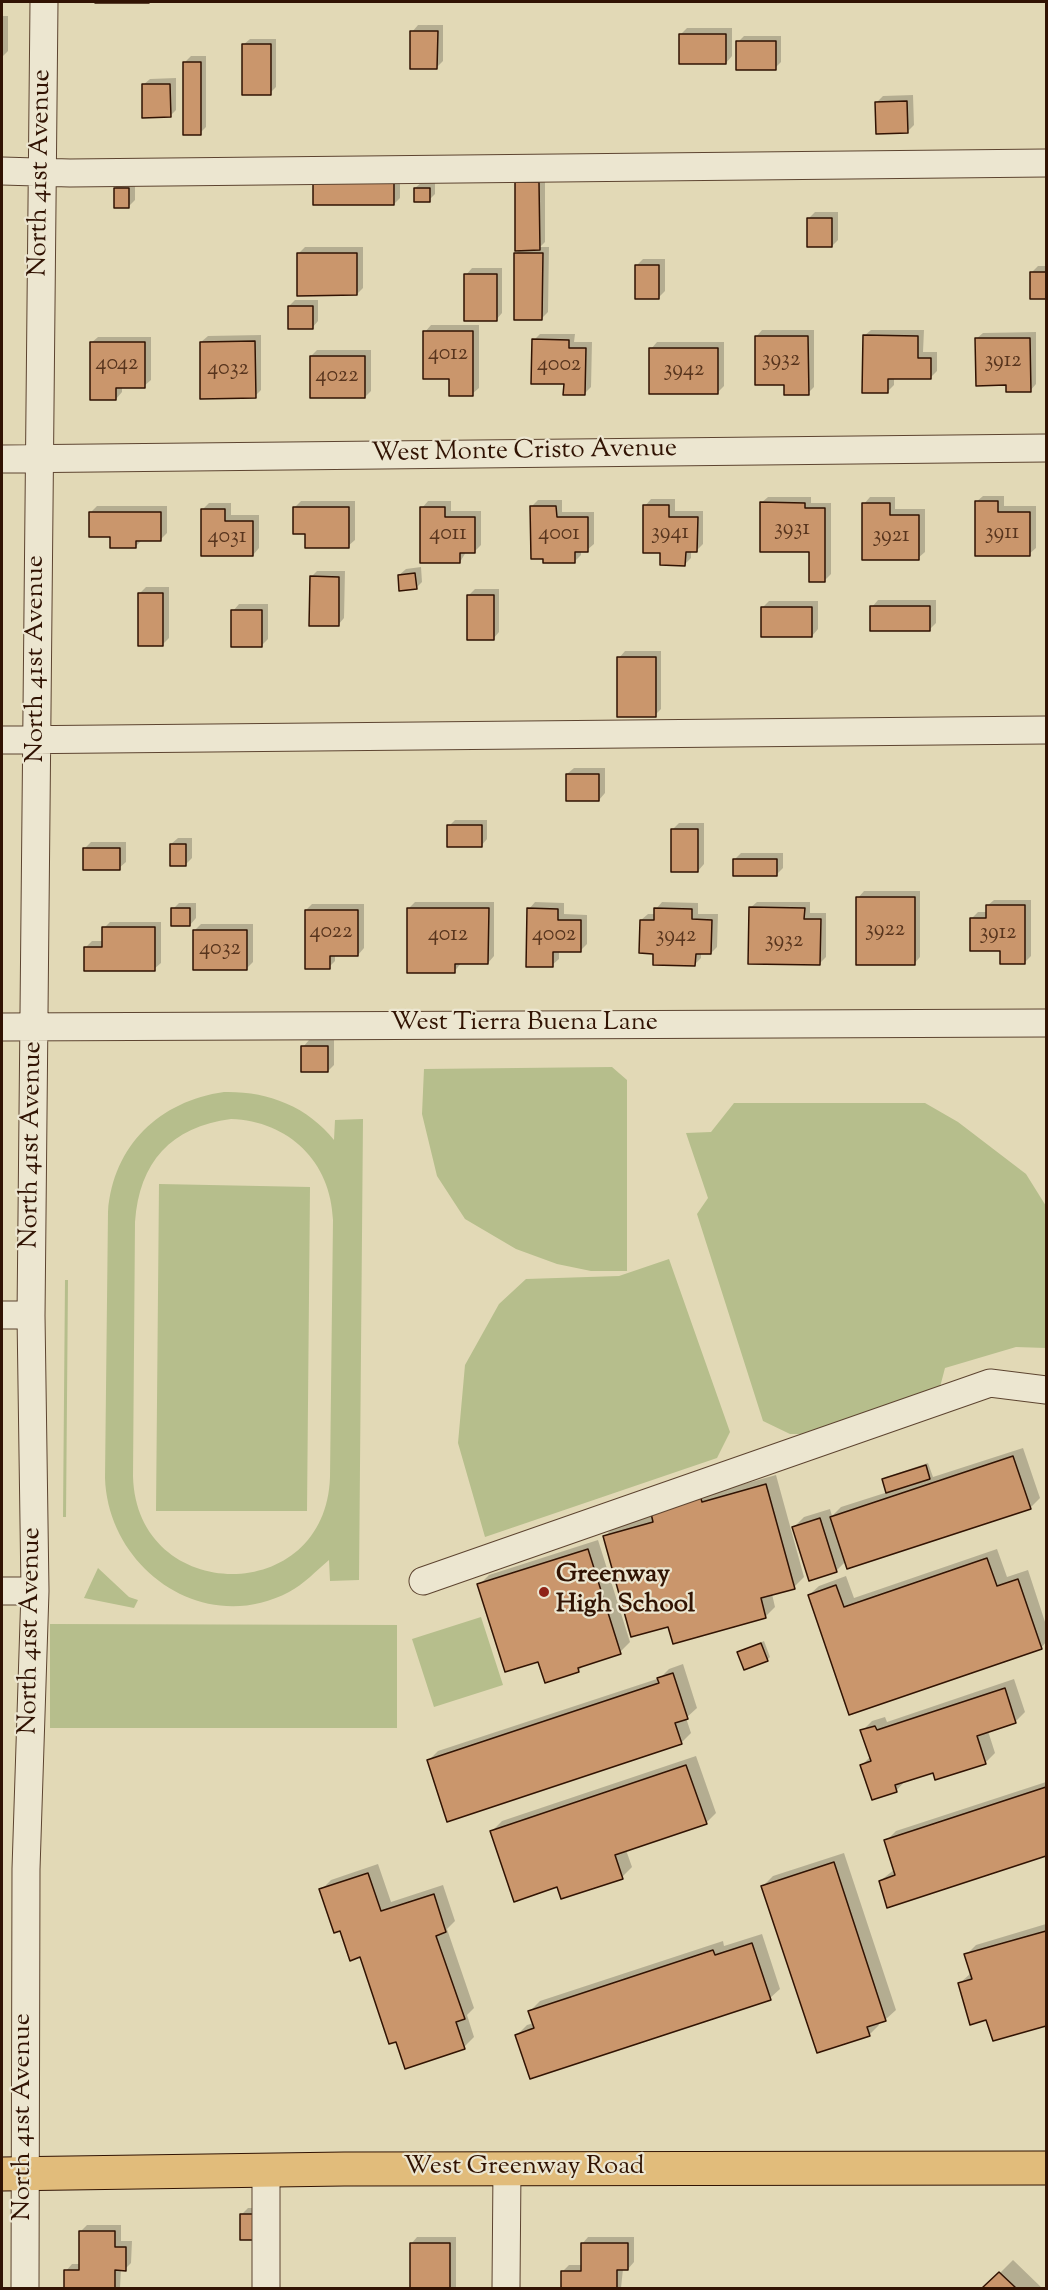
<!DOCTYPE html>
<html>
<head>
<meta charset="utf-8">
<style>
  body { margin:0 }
  #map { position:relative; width:1048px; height:2290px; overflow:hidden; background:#e2d9b6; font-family:"Sorts Mill Goudy",serif }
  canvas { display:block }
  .frame { position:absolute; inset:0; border:3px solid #311303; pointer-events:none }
</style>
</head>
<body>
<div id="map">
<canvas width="1048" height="2290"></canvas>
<div class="frame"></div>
</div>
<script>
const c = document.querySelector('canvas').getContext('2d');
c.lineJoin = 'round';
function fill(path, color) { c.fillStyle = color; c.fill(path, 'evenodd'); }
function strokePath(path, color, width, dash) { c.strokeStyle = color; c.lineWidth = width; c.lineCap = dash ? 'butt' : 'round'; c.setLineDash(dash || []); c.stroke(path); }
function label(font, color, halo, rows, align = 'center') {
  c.font = font + ' "Sorts Mill Goudy",serif'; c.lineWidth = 4.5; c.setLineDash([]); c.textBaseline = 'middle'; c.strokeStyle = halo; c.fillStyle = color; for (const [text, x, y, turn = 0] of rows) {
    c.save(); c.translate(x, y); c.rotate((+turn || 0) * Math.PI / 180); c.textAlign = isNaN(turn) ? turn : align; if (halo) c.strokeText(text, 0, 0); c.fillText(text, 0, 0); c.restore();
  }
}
fill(new Path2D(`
  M 612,1067 L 627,1080 L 627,1271 L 591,1271 L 557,1264 L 516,1249 L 465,1219 L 437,1176 L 422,1114 L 424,1069 Z
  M 224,1092 C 267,1091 307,1106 334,1140 L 335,1120 L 363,1119 L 359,1580 L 330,1581 L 329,1560 C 316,1571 304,1584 289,1592 C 204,1637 108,1569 105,1478 L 108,1212 C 113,1145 160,1101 224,1092 ZM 231,1119 C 289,1121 331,1162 333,1220 L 330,1477 C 326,1608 136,1605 133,1476 L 135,1222 C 139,1162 171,1127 231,1119 Z
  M 734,1103 L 925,1103 L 958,1122 L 1026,1174 L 1046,1206 L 1046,1348 L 1016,1347 L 945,1368 L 940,1387 L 804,1434 L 790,1434 L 763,1421 L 697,1214 L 708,1198 L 686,1133 L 711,1132 Z
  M 159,1184 L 310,1187 L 307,1511 L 156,1511 Z
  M 669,1259 L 730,1432 L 717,1458 L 485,1537 L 458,1443 L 465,1365 L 499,1304 L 526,1279 L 619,1276 Z
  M 65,1280 L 68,1280 L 66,1517 L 63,1517 Z
  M 98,1568 L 129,1597 L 138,1600 L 134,1608 L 84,1598 Z
  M 481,1617 L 503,1685 L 434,1707 L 412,1639 Z
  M 50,1624 L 397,1625 L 397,1728 L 50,1728 Z`), '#b6be8c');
fill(new Path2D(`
  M 2,16 L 8,16 L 8,51 L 2,57 Z
  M 418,25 L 443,25 L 443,61 L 436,68 L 412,32 Z
  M 687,28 L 732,28 L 732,56 L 726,63 L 681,34 Z
  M 744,36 L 781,36 L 781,62 L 775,68 L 738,42 Z
  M 250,39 L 276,39 L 276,87 L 270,93 L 243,45 Z
  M 191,56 L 206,56 L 206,127 L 200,133 L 184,63 Z
  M 176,78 L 176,110 L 170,116 L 143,85 L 150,79 Z
  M 913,95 L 914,125 L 908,131 L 876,103 L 883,96 Z
  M 400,173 L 400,198 L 394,204 L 314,204 Z
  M 523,176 L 545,176 L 545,242 L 540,247 L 549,247 L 548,312 L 541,319 L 516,254 L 520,249 L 516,183 Z
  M 121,182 L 135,182 L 135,200 L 129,206 L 115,188 Z
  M 422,182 L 435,182 L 435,194 L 429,200 L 415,188 Z
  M 815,212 L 838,212 L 838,240 L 832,246 L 809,218 Z
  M 305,247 L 363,247 L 363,288 L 357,294 L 299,253 Z
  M 643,259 L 665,259 L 665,291 L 658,298 L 636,266 Z
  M 1038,266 L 1046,266 L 1046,298 L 1032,298 L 1032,272 Z
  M 472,268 L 502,268 L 502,313 L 496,320 L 466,275 Z
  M 295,300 L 318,300 L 318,321 L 312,328 L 289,306 Z
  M 431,325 L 479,325 L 479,388 L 472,394 L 451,378 L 425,332 Z
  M 762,330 L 814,330 L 814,387 L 808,393 L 786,384 L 756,337 Z
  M 871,330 L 924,330 L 923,352 L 937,352 L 937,371 L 930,378 L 894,378 L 894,385 L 887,392 L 864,336 Z
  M 1036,332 L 1036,384 L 1030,391 L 1007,384 L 976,339 L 983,333 Z
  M 540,334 L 575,334 L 574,342 L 592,342 L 591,387 L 585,393 L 565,383 L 534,340 Z
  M 261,335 L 261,390 L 255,396 L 201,342 L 208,336 Z
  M 98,337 L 151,337 L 151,380 L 144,386 L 122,386 L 122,392 L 116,399 L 91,343 Z
  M 657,342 L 724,342 L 724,386 L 718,392 L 651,349 Z
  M 317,350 L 371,350 L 371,391 L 365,397 L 311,356 Z
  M 983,496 L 1004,496 L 1004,506 L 1036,506 L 1036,548 L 1029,554 L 976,502 Z
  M 768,497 L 811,497 L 811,503 L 831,503 L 831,574 L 825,580 L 810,551 L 761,503 Z
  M 870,497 L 895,497 L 895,509 L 925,509 L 925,552 L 918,558 L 864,504 Z
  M 651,499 L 675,499 L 675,511 L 703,511 L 703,544 L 697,550 L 691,550 L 691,558 L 685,564 L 662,551 L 645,506 Z
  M 538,500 L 562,500 L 562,512 L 594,512 L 594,544 L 587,550 L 581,550 L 581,555 L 574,562 L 544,557 L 532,506 Z
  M 301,501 L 355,501 L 355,540 L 348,546 L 306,533 L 295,507 Z
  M 428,501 L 451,501 L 451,511 L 481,511 L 481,545 L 474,552 L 466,552 L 460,562 L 422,508 Z
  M 209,503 L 231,503 L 231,515 L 259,515 L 259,548 L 253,555 L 203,509 Z
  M 97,506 L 167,506 L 167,533 L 161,539 L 141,541 L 135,547 L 91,512 Z
  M 421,567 L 422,582 L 416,588 L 399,575 L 406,569 Z
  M 317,571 L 345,571 L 344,618 L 338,625 L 311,577 Z
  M 146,587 L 169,587 L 169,638 L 163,644 L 139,594 Z
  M 475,589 L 499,589 L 499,632 L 493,639 L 469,595 Z
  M 878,600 L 936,600 L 936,623 L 930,629 L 872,607 Z
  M 769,601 L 818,601 L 818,629 L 812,636 L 763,607 Z
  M 239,604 L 268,604 L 268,639 L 261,646 L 233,611 Z
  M 625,651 L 661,651 L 661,709 L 655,715 L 619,658 Z
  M 574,768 L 605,768 L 605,793 L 599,800 L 567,774 Z
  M 455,820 L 487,820 L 487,839 L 481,846 L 449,826 Z
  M 679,823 L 704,823 L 704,864 L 698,871 L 673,829 Z
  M 178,838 L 192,838 L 192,858 L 186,864 L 171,844 Z
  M 91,842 L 126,842 L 126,862 L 119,868 L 84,849 Z
  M 741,853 L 783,853 L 783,868 L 776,875 L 735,859 Z
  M 864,891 L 920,891 L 920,957 L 914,964 L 858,898 Z
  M 994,900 L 1031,900 L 1031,956 L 1024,963 L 1001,949 L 972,918 L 978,912 L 987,912 L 987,906 Z
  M 415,902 L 494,902 L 494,956 L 488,963 L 461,963 L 454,972 L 409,908 Z
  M 535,902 L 564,903 L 564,914 L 587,915 L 587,944 L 580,951 L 559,950 L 559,959 L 552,965 L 529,909 Z
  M 662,902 L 698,903 L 698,914 L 718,914 L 717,947 L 711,953 L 701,953 L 701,958 L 695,964 L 654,952 L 641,920 L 648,914 L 656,914 L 656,909 Z
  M 757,902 L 810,902 L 810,913 L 826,913 L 826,957 L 819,964 L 750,908 Z
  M 179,903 L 196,903 L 196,918 L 190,925 L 173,909 Z
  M 312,904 L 364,904 L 364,948 L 358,955 L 335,955 L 335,961 L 329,967 L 306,910 Z
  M 110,922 L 161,922 L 161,963 L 154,969 L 86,947 L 92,941 L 104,941 L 104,928 Z
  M 201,924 L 253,924 L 253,962 L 246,969 L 195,930 Z
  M 309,1040 L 334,1040 L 334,1065 L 328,1071 L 303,1047 Z
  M 1023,1448 L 1040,1498 L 1030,1508 L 846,1561 L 837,1570 L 810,1579 L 794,1527 L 804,1517 L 830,1509 L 832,1516 L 841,1507 L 888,1492 L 883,1479 L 886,1477 L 928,1463 L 933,1477 Z
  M 776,1475 L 804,1577 L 794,1587 L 772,1594 L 775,1607 L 765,1617 L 669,1625 L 605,1536 L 615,1526 L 653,1516 L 712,1493 Z
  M 598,1540 L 630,1642 L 620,1652 L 586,1663 L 578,1671 L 539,1660 L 479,1585 L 489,1575 Z
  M 997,1549 L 1007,1577 L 1028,1570 L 1046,1625 L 1046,1642 L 1041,1648 L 850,1713 L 809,1595 L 819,1586 L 846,1576 L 854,1598 Z
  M 764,1641 L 770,1657 L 767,1660 L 739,1653 Z
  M 683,1664 L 697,1708 L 686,1718 L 691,1733 L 681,1743 L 428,1761 L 438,1751 L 660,1678 L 669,1669 Z
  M 1014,1679 L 1025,1712 L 1015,1722 L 988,1731 L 995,1753 L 985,1763 L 934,1771 L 906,1780 L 896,1791 L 862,1765 L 871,1756 L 862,1731 L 872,1721 L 885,1717 L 887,1722 Z
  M 696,1756 L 716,1813 L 706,1823 L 626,1850 L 632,1867 L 622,1877 L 558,1885 L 492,1831 L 502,1821 Z
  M 1046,1782 L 1046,1854 L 888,1906 L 880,1881 L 895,1869 L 886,1841 L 896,1831 Z
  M 844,1853 L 896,2010 L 886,2019 L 878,2022 L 879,2025 L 869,2035 L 763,1886 L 773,1876 Z
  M 378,1864 L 391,1902 L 443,1885 L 455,1921 L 447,1929 L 474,2008 L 467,2015 L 474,2037 L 464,2047 L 397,2040 L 361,1956 L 341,1929 L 321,1890 L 331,1880 Z
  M 1046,1924 L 1046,2024 L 994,2040 L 987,2019 L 960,1983 L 971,1973 L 966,1955 L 976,1945 Z
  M 762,1934 L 780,1989 L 770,1998 L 517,2035 L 527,2025 L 534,2023 L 530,2011 L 540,2001 L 723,1941 L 724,1946 Z
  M 248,2208 L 264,2208 L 264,2232 L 241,2215 Z
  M 87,2225 L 121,2225 L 121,2241 L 132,2241 L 131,2263 L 125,2269 L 121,2269 L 120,2288 L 66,2288 L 66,2271 L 72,2264 L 80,2264 L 81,2231 Z
  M 417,2237 L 456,2237 L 456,2288 L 411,2288 L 411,2244 Z
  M 588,2237 L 634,2237 L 634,2262 L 628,2269 L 623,2269 L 621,2288 L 562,2288 L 562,2272 L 569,2265 L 582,2265 L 582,2244 Z
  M 1013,2260 L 1042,2288 L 985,2288 Z`), '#0003');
const building = new Path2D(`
  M 95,2 L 149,2 L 149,3 L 95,3 Z
  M 410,31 L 438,31 L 437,69 L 410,69 Z
  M 679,34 L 726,34 L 726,64 L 679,64 Z
  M 736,41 L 776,41 L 776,70 L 736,70 Z
  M 242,44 L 271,44 L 271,95 L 242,95 Z
  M 183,62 L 201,62 L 201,135 L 183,135 Z
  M 142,84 L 170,84 L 171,117 L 142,118 Z
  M 907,101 L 908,133 L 876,134 L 875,102 Z
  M 313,178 L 394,178 L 394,205 L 313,205 Z
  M 515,182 L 539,182 L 540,250 L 515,251 Z
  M 114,188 L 129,188 L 129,208 L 114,208 Z
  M 414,188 L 430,188 L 430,202 L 414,202 Z
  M 807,218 L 832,218 L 832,247 L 807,247 Z
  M 297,253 L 357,253 L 357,295 L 297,296 Z
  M 514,253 L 543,253 L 542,320 L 514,320 Z
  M 635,265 L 659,265 L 659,299 L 635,299 Z
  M 1030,272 L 1046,272 L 1046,299 L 1030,299 Z
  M 464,274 L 497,274 L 497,321 L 464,321 Z
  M 288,306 L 313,306 L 313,329 L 288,329 Z
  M 423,331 L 473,331 L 473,396 L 449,396 L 449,379 L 423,379 Z
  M 863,335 L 918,336 L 918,358 L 931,358 L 931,379 L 888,379 L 888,393 L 862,393 Z
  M 755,336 L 808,336 L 809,395 L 784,395 L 784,385 L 755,385 Z
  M 975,338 L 1030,338 L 1031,392 L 1006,392 L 1006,385 L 976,386 Z
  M 532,339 L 569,340 L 569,348 L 586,348 L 585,395 L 563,395 L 564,384 L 531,384 Z
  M 255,341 L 256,398 L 200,399 L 200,342 Z
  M 90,342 L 145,342 L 145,388 L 116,388 L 116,400 L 90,400 Z
  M 649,348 L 718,348 L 718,394 L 649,394 Z
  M 310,356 L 365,356 L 365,398 L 310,398 Z
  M 975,501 L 998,501 L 998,512 L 1030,512 L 1030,556 L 975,556 Z
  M 760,502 L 805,503 L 805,508 L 825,508 L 825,582 L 809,582 L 809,552 L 760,552 Z
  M 862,503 L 890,503 L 890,515 L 919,515 L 919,560 L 862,560 Z
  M 643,505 L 669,505 L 669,517 L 698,517 L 697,552 L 686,552 L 685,566 L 660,565 L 660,553 L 643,553 Z
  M 530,506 L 556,506 L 557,517 L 588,517 L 588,552 L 575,552 L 575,563 L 543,563 L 543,559 L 531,559 Z
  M 293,507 L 349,507 L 349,548 L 305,548 L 305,534 L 293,534 Z
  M 420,507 L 445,507 L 445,517 L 475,517 L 475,553 L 460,553 L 460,563 L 420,563 Z
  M 201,509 L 225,509 L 225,521 L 253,521 L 253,556 L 201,556 Z
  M 89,512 L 161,512 L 161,541 L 136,541 L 136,548 L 110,548 L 110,537 L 89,537 Z
  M 415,573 L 417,589 L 399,591 L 398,575 Z
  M 310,576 L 339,577 L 339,626 L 309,626 Z
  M 138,593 L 163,593 L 163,646 L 138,646 Z
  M 467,595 L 494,595 L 494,640 L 467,640 Z
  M 870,606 L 930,606 L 930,631 L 870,631 Z
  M 761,607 L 812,607 L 812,637 L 761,637 Z
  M 231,610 L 262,610 L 262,647 L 231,647 Z
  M 617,657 L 656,657 L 656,717 L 617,717 Z
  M 566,774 L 599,774 L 599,801 L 566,801 Z
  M 447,825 L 482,825 L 482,847 L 447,847 Z
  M 671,829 L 698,829 L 698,872 L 671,872 Z
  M 170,844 L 186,844 L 186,866 L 170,866 Z
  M 83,848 L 120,848 L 120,870 L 83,870 Z
  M 733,859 L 777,859 L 777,876 L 733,876 Z
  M 856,897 L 915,897 L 915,965 L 856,965 Z
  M 986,905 L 1025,905 L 1025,964 L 1000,964 L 1000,951 L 970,951 L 970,918 L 986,918 Z
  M 749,907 L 805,908 L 804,919 L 821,919 L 820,965 L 748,964 Z
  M 171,908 L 190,908 L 190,926 L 171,926 Z
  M 407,908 L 489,908 L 488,964 L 455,964 L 455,973 L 407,973 Z
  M 527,908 L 558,909 L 558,920 L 581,920 L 581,952 L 553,952 L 553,967 L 526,967 Z
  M 654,908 L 692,909 L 692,919 L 712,920 L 711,954 L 696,954 L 695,966 L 653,965 L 653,954 L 639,953 L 640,920 L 654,920 Z
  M 305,910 L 358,910 L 358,956 L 330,956 L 330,969 L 305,969 Z
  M 102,927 L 155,927 L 155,971 L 84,971 L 84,947 L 102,947 Z
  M 193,930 L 247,930 L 247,970 L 193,970 Z
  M 301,1046 L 328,1046 L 328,1072 L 301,1072 Z
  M 1013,1456 L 1031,1509 L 847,1569 L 830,1517 Z
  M 926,1465 L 930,1479 L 886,1493 L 882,1479 Z
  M 766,1484 L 795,1589 L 761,1598 L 766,1618 L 673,1644 L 668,1627 L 631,1637 L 603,1536 L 653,1522 L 650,1509 L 700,1495 L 702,1502 Z
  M 820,1518 L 837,1572 L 809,1581 L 792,1527 Z
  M 588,1549 L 621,1654 L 578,1668 L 579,1672 L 545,1683 L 538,1662 L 505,1672 L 477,1584 Z
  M 987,1558 L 997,1586 L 1018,1579 L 1042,1649 L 849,1715 L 808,1595 L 836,1585 L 844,1607 Z
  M 761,1643 L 768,1661 L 744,1670 L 737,1652 Z
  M 673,1673 L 688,1719 L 675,1723 L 682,1744 L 447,1822 L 427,1760 L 659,1683 L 657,1678 Z
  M 1005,1688 L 1016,1723 L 977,1736 L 986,1764 L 935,1780 L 933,1773 L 895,1785 L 897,1792 L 872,1800 L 860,1765 L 871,1761 L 860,1730 L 875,1726 L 877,1730 Z
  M 686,1765 L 707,1824 L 615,1855 L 623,1879 L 561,1899 L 557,1887 L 514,1902 L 490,1831 Z
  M 1046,1787 L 1046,1856 L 887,1908 L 879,1881 L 895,1875 L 884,1840 Z
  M 834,1862 L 886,2021 L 867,2027 L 870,2036 L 817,2053 L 761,1886 Z
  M 368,1873 L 381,1911 L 434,1894 L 446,1932 L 436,1936 L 465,2019 L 456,2022 L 465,2049 L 405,2069 L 396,2042 L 389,2044 L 360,1957 L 350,1961 L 340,1931 L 334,1933 L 319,1889 Z
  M 1046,1931 L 1046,2026 L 993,2041 L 986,2020 L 970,2025 L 958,1983 L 972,1979 L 964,1954 Z
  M 752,1943 L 771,2000 L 530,2079 L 515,2035 L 534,2028 L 528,2011 L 713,1950 L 715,1955 Z
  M 240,2214 L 258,2214 L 258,2240 L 240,2240 Z
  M 79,2231 L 115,2231 L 115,2247 L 126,2247 L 126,2271 L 115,2270 L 115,2288 L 64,2288 L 64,2270 L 79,2270 Z
  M 410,2243 L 450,2243 L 450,2288 L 410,2288 Z
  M 581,2243 L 628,2243 L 628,2270 L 617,2270 L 617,2288 L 561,2288 L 561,2271 L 581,2271 Z
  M 999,2272 L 1016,2288 L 982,2288 Z`);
fill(building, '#ca966c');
strokePath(building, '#311303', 1.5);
const minor = new Path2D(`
  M 2,171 L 70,173 L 1046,163
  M 2,459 L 1046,448
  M 2,740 L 1046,730
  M 2,1027 L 1046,1023
  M 2,1315 L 31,1315
  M 423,1581 L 990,1383 L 1046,1390
  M 2,1591 L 35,1591
  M 25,2288 L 26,1869 L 35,1591 L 31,1315 L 44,2
  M 266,2288 L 266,2169
  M 506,2288 L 507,2168`);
const major = new Path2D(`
  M 2,2174 L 344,2169 L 1046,2168`);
strokePath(minor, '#5d4430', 29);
strokePath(major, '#311303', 35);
strokePath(minor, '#ece6d0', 27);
strokePath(major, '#e1bc7b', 33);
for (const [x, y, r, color] of [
  [544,1592,6,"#8f2418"]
]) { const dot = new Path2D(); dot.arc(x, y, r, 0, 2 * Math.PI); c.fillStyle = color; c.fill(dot); strokePath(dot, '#ece6d0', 2); }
label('22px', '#57341d', null, [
  ["4012",448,355],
  ["3932",781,361],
  ["3912",1003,362],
  ["4042",117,365],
  ["4002",559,366],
  ["4032",228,370],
  ["3942",684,371],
  ["4022",337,377],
  ["3931",792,530],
  ["3941",670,534],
  ["3911",1002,534],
  ["4011",448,535],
  ["4001",559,535],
  ["3921",891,537],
  ["4031",227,538],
  ["3922",885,931],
  ["4022",331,933],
  ["3912",998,934],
  ["4012",448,936],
  ["4002",554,936],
  ["3942",676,937],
  ["3932",784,942],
  ["4032",220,950]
]);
label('26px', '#311303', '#ece6d0', [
  ["North 41st Avenue",42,173,-89],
  ["West Monte Cristo Avenue",524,453,-1],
  ["North 41st Avenue",38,659,-90],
  ["West Tierra Buena Lane",524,1025],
  ["North 41st Avenue",33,1145,-89],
  ["North 41st Avenue",32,1631,-89],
  ["North 41st Avenue",25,2117,-90],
  ["West Greenway Road",524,2169]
]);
label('bold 26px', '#311303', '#ece6d0', [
  ["Greenway",556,1577],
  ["High School",556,1607]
], 'left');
</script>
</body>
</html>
